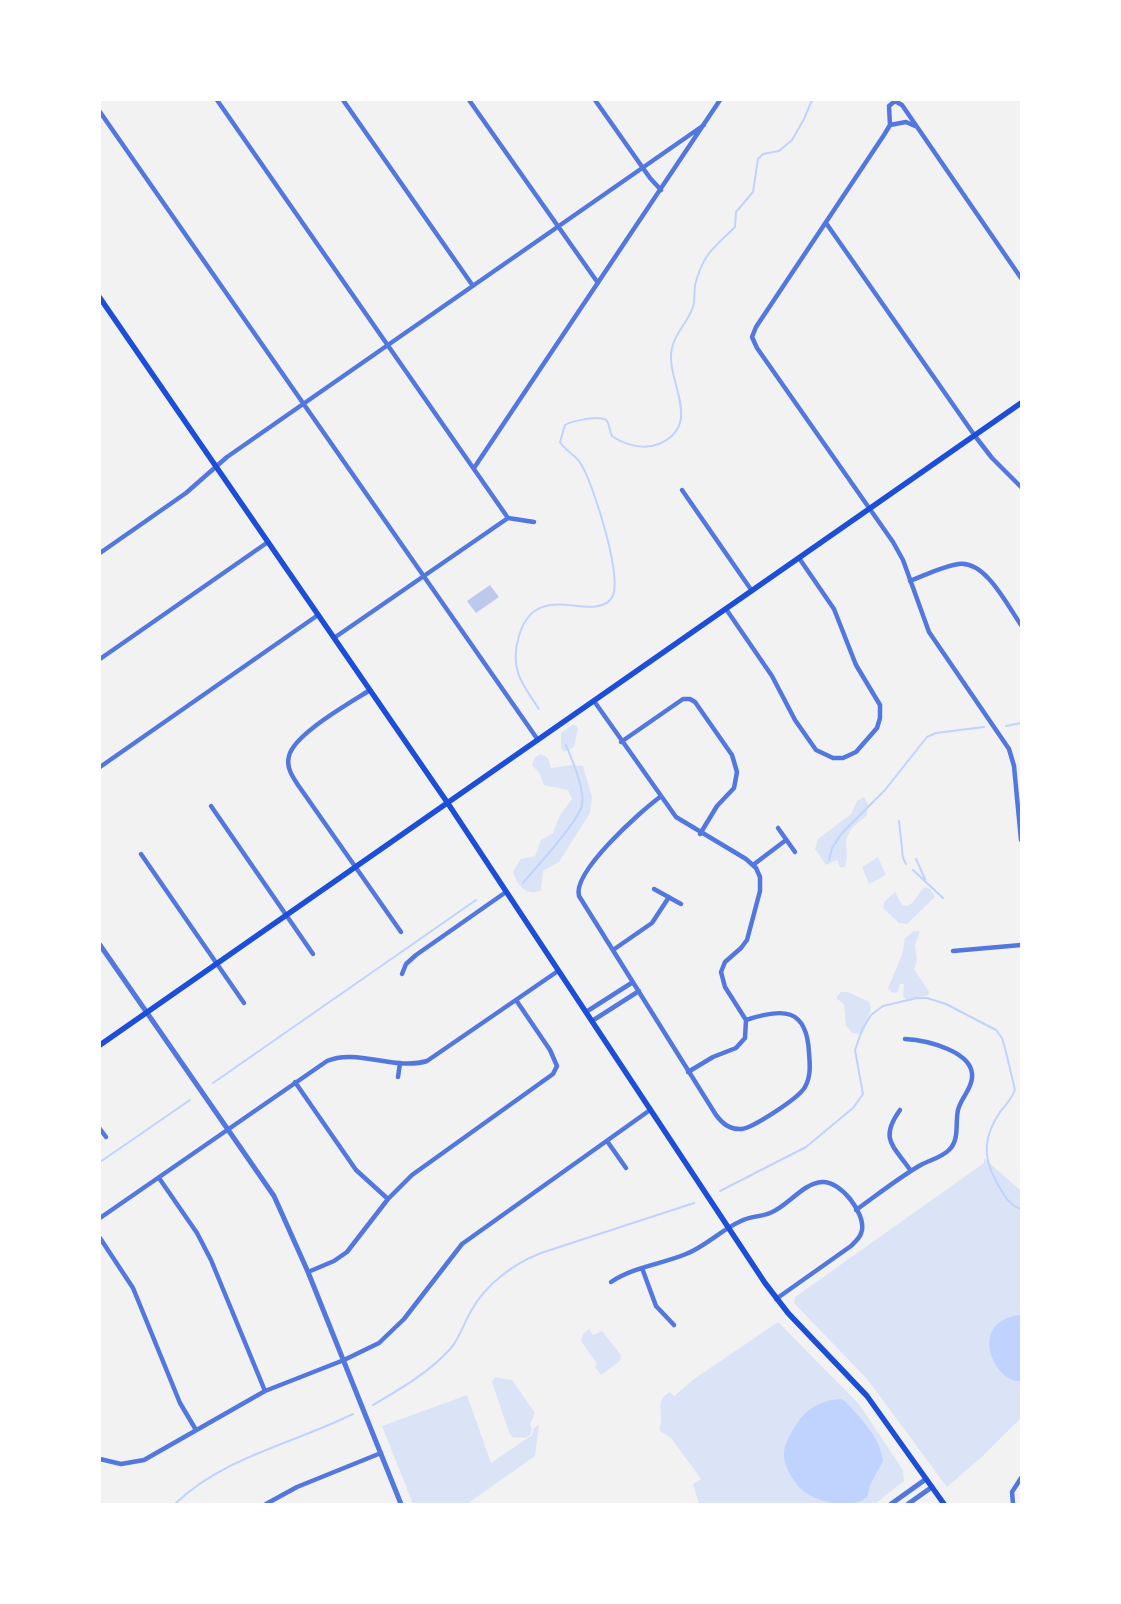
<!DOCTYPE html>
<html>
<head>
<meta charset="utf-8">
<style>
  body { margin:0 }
  #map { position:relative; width:1121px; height:1604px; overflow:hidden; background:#f2f2f2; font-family:"Space Grotesk",sans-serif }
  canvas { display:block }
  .frame { position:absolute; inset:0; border:101px solid #fff; pointer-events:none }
</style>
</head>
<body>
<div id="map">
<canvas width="1121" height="1604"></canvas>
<div class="frame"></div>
</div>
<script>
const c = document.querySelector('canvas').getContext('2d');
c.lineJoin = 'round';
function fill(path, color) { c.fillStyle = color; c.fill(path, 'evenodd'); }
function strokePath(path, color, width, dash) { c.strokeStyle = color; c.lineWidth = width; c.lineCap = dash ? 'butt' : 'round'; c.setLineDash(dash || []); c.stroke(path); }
fill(new Path2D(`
  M 572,725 L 576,725 L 578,729 L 574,747 L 564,752 L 561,748 L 561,733 Z
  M 541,754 L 548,758 L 551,768 L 572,765 L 583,766 L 592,797 L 590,813 L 559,862 L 543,871 L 541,890 C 527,898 516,884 513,871 L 521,859 L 535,856 L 541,840 L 553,833 L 560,815 L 572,799 L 568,790 L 544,785 L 540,774 L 532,765 L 535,757 Z
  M 864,797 L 868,804 L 867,815 L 852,828 L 846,839 L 847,857 L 845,867 L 840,867 L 837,860 L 826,865 L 815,849 L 818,839 L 851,814 L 857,801 Z
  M 878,857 L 886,875 L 869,884 L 862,867 Z
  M 925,887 L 930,889 L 935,897 L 907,924 L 899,923 L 883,908 L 884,902 L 895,892 L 902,905 L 907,906 C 917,902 917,893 925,887 Z
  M 914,931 L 920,932 L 915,945 L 917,961 L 914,969 L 930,993 L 926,996 L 906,999 L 903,997 L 904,984 L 900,984 L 898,992 L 893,993 L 888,988 L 902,955 L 905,938 Z
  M 841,992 L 848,992 L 869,1002 L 871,1008 L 863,1034 L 852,1033 L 846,1026 L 844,1004 L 837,999 L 837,996 Z
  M 984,1158 L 1021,1191 L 1021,1418 L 984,1455 L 947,1487 L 867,1379 L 794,1303 L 795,1297 L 984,1163 Z
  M 778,1322 L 859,1404 L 903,1470 L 904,1481 L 875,1504 L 699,1504 L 693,1484 L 701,1479 L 671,1438 L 660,1431 C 659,1425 662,1422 661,1418 C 661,1407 657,1399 670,1392 L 674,1396 L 694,1379 Z
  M 589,1329 L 593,1335 L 602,1331 L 621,1355 L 620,1361 L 601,1375 L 595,1367 L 597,1364 L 581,1341 L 583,1334 Z
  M 495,1377 L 512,1380 L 535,1413 L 530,1425 L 532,1428 L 531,1434 L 525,1438 L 512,1437 L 509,1432 L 492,1382 Z
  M 467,1395 L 491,1463 L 532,1435 L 534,1428 L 539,1425 L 535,1456 L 467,1504 L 413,1504 L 382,1426 Z`), '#dbe4f7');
fill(new Path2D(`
  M 1021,1315 L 1021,1381 C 994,1384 966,1320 1021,1315 Z
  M 841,1399 L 846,1402 C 861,1419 880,1437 883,1461 L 871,1483 L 867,1497 C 853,1510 821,1503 806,1493 C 796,1487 785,1468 784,1457 C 783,1445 790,1434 796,1425 C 806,1408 822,1400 841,1399 Z`), '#bfd3fe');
strokePath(new Path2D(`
  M 539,709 C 522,684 509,668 519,636 C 536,578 591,623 611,599 C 625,582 593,483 581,464 C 576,455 565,451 560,442 L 565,425 C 572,421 598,415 606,420 C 610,423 609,431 612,436 C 625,445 643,450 659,444 C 705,424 664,379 672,348 C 675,333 688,322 693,307 C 695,300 694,292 695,285 C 704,252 713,249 735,227 L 736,212 L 753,192 L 758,159 L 763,154 L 779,151 L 792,140 L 804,119 L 812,100
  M 1006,726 L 1021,723
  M 899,821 L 903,858 L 906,864
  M 916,859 L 925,879
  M 829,860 L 832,848 L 842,833 L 885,790 L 927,737 L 936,733 L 984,727
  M 913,870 L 943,898
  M 523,883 C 536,867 579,821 582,805 C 585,789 572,760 566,745
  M 213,1083 L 476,900
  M 100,1162 L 190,1100
  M 720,1191 L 806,1147 L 853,1108 L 863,1094 L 855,1050 L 862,1030 L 871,1015 L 883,1006 L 917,998 L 927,998 L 946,1004 L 996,1030 L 1002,1038 L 1006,1052 L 1015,1090 C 1012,1098 1006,1105 1000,1112 C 984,1136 982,1156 996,1181 C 1003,1193 1007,1204 1021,1209
  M 373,1405 C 400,1389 430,1372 451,1348 C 460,1337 464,1323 471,1311 C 486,1284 513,1264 541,1253 L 694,1203
  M 175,1504 C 223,1457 295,1443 353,1414`), '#bfd3fe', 2);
fill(new Path2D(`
  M 490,585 L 499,597 L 476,613 L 467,601 Z`), '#bdc9ec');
strokePath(new Path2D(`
  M 217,100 L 508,518 L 534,522
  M 343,100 L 473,286
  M 469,100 L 598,283
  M 595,100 L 650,178 L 661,190
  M 100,112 L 538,740
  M 890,125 L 906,122 L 915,126
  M 826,223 L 975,436 L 992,458 L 1021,487
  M 1021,278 L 902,105 L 895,101 L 889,106 L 890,125 L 884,135 L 756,327 L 752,337 L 757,348 L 893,542 L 903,560 L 929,632 L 1009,749 L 1014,766 L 1021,840
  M 474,468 L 720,100
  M 682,490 L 752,591
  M 100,553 L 186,493 L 227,457 L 704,125
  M 910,581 C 926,575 943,566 959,564 C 986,561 1007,605 1021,625
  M 726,609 L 772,676 L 795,720 L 816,750 L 833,758 L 843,758 L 856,752 L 877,728 L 880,718 L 880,705 L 856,665 L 834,609 L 799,558
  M 334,638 L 508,518
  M 100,659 L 268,542
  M 370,690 C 350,703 294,734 289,756 C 286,767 292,776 298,785 L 401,932
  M 594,701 L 676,817 L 746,859 L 756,868 L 760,877 L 760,891 L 747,940 L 741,948 L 725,962 L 721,972 L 725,987 L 746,1020 L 745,1038 L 736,1048 L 713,1057 L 688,1072
  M 621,742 L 683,699 L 690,699 L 695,702 L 732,755 L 737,772 L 734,788 L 717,806 L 700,834
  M 100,767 L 318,615
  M 660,797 C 641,811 572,872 579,896 L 716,1115 C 723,1124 730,1130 742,1129 C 754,1127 799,1098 805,1087 C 811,1076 810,1065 809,1053 C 807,1007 782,1008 746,1020
  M 211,806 L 313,954
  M 778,828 L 795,852
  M 141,854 L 244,1003
  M 753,865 L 786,840
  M 654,889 L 681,904
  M 613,950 L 652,923 L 669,897
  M 953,951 L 1021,945
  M 402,974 L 406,964 L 416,955 L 506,892
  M 586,1012 L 633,982
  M 592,1021 L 639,991
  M 398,1077 L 400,1063
  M 295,1082 L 356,1170 L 388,1199
  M 900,1110 C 879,1139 893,1145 911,1171
  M 100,1129 L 106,1137
  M 607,1141 L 626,1168
  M 159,1178 L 197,1233 L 211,1260 L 265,1391
  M 856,1210 C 877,1195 897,1179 919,1166 C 929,1160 941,1158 949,1150 C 960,1139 955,1123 958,1110 C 961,1098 971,1090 972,1078 C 975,1051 925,1040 905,1039
  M 100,1218 L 327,1061 C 356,1048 396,1071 427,1061 L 558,971
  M 100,1238 L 133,1288 L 180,1403 L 196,1430
  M 642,1268 L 656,1306 L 674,1325
  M 308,1272 L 334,1261 L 347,1252 L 388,1199 L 412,1175 L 553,1074 L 557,1066 L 550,1050 L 516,1000
  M 611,1282 C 633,1267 662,1264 686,1254 C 706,1246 721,1230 741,1221 C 750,1216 761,1217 770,1213 C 788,1206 803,1183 822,1182 C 841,1181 865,1213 862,1230 C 861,1237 856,1241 851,1246 L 776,1299
  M 100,1459 L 121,1464 L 144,1460 L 265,1391 L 344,1360 L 379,1343 L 404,1319 L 462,1244 L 650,1110
  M 266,1504 L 297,1487 L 381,1453
  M 1013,1504 L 1012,1492 L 1021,1478`), '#5277de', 4.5);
strokePath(new Path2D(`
  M 100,945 L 274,1196 L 308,1272 L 401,1504
  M 891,1504 L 926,1479
  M 908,1504 L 932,1487`), '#5277de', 5);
strokePath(new Path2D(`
  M 100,298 L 447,802 L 765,1283 L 788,1313 L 867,1396 L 944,1504
  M 100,1045 L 1021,403`), '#1d4ed8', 5.5);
</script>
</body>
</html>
